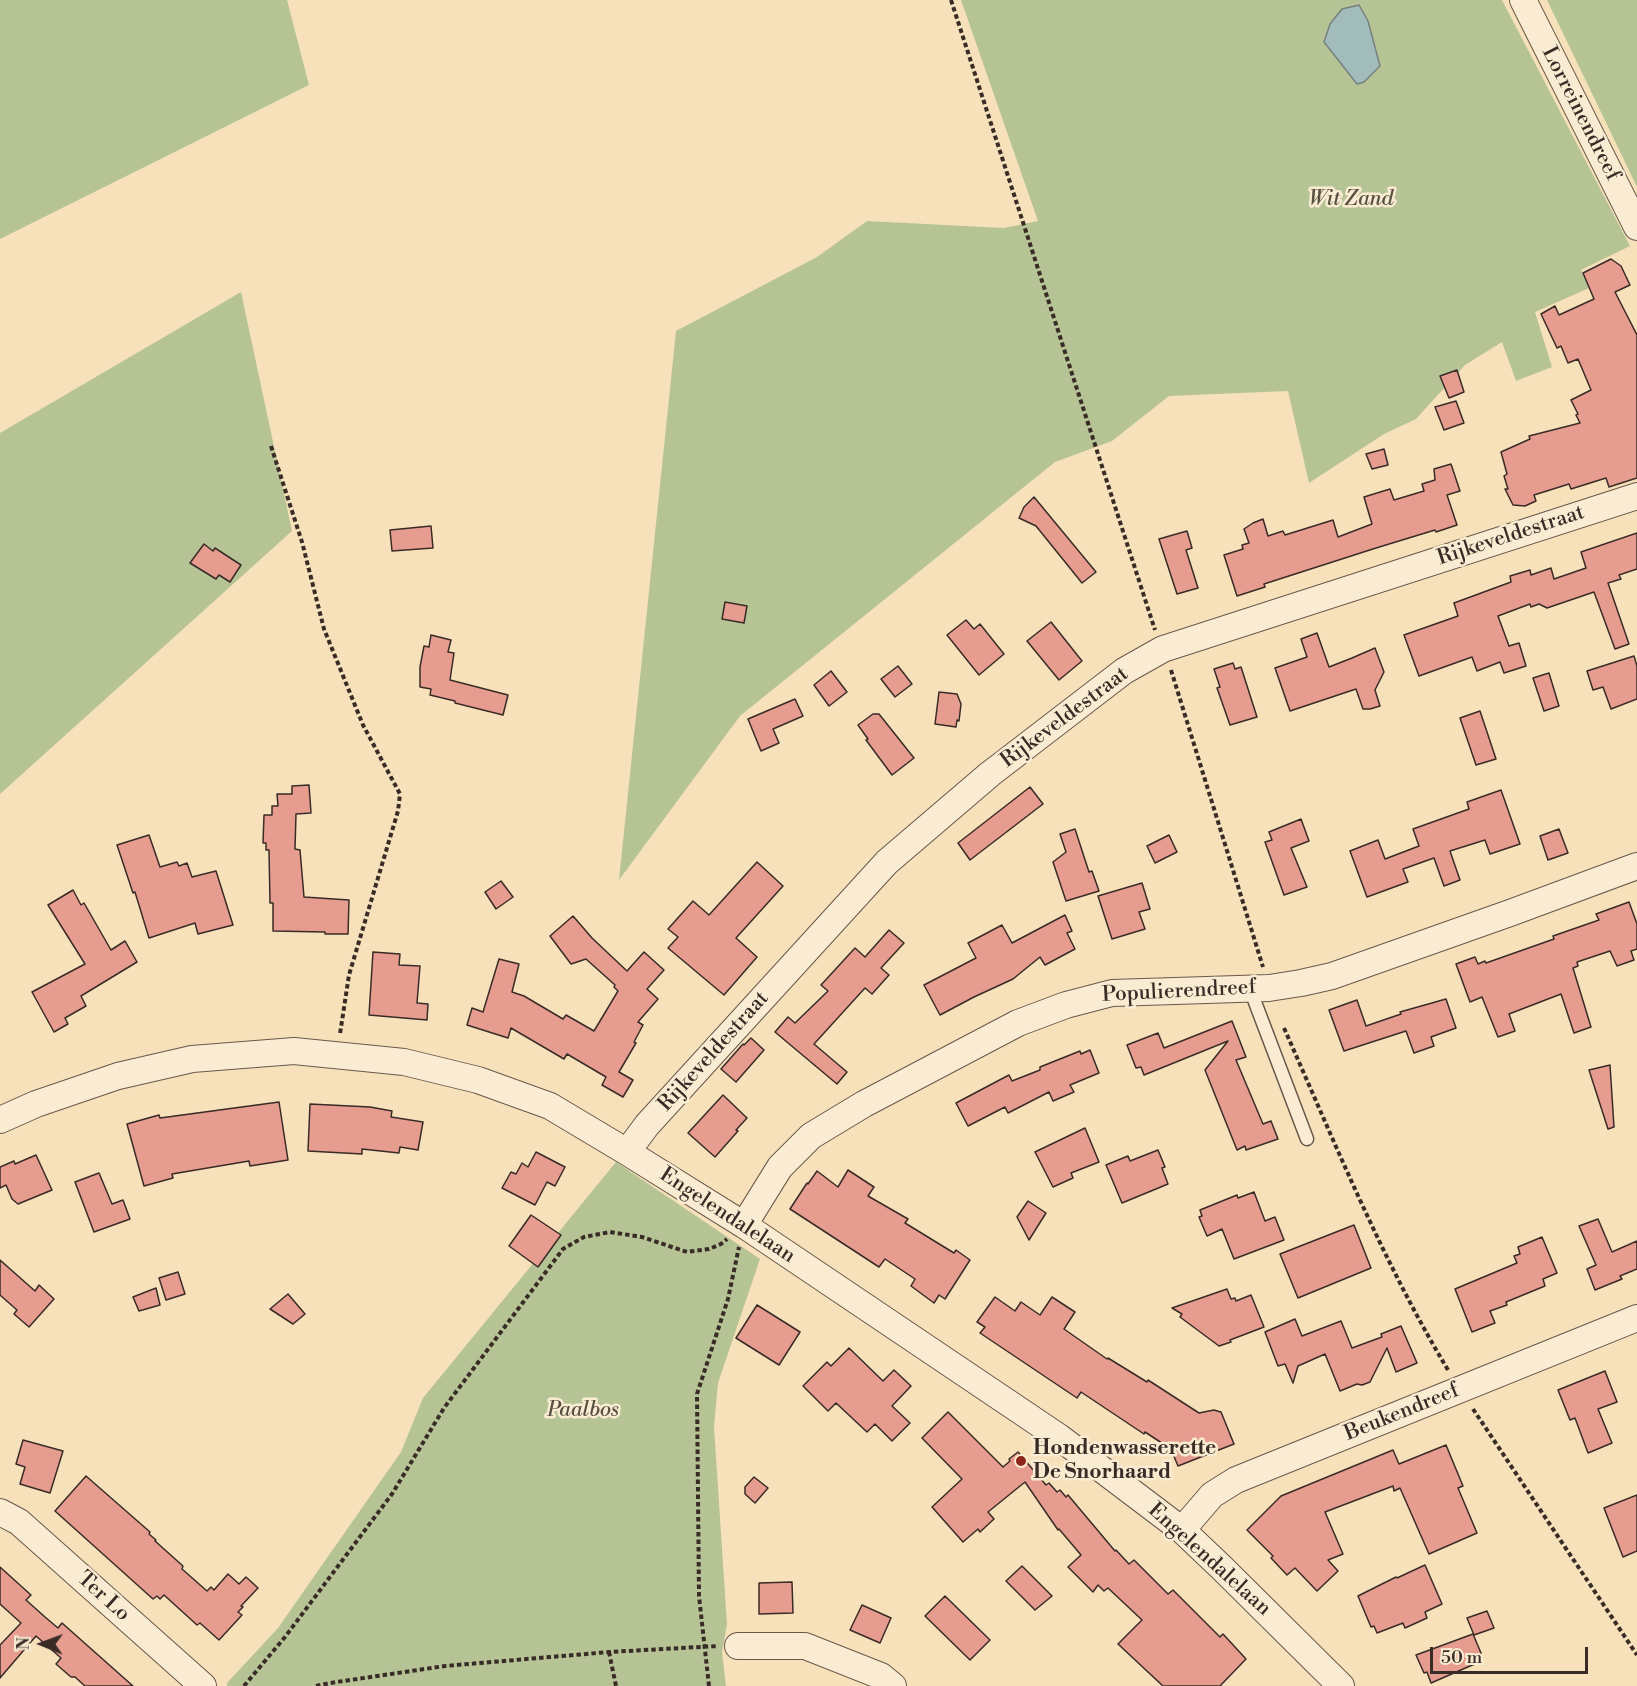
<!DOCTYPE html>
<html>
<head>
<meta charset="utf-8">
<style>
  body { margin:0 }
  #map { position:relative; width:1637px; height:1686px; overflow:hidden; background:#f7e1bb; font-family:"Libre Bodoni",serif }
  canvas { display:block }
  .north { position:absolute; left:12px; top:1614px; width:60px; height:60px; -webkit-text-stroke:4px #faecd3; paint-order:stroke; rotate:271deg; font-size:16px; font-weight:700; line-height:24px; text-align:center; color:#392b26 }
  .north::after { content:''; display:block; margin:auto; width:21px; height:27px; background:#392b26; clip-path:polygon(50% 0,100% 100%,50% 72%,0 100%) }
  .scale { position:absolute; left:1430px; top:1647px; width:158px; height:27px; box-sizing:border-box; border:3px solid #392b26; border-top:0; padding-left:8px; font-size:18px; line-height:21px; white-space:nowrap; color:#392b26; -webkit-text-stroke:4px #faecd3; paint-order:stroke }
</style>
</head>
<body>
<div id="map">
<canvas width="1637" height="1686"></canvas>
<div class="north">N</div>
<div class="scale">50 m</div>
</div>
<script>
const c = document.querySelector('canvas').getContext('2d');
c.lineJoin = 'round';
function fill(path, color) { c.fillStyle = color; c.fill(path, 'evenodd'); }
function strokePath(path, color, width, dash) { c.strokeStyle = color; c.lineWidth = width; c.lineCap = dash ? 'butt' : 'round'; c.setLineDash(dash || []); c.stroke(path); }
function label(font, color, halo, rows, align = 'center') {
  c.font = font + ' "Libre Bodoni",serif'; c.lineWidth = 5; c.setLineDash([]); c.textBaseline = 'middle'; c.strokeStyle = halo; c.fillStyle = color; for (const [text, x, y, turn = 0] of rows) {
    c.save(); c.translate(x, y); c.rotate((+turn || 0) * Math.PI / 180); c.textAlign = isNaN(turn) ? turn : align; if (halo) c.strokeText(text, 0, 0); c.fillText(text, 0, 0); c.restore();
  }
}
fill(new Path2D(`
  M 0,0 L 287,0 L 309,85 L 0,239 Z
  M 961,0 L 1502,0 L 1630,246 L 1581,270 L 1589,288 L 1535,312 L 1552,367 L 1516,381 L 1502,342 L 1465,365 L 1416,419 L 1384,434 L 1309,483 L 1288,391 L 1169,396 L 1112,441 L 1055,462 L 740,716 L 619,880 L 676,331 L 817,257 L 867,221 L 1004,228 L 1038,221 Z
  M 1547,0 L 1637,0 L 1637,187 Z
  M 241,292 L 292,531 L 0,794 L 0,433 Z
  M 616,1162 L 760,1259 L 718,1383 L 714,1427 L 727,1624 L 722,1652 L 726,1686 L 227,1686 L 227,1683 L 278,1628 L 401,1452 L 423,1398 Z`), '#b6c495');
const water = new Path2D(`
  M 1359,5 L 1368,21 L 1380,66 L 1364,82 L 1357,84 L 1324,42 L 1330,24 L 1342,9 Z`);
fill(water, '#a2bbbb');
strokePath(water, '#78817f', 1.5);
const building = new Path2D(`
  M 1611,259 L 1621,266 L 1630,285 L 1615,292 L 1637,335 L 1637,478 L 1609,487 L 1606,478 L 1571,489 L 1569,484 L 1534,495 L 1536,501 L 1525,506 L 1513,505 L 1505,489 L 1508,489 L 1504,476 L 1507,474 L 1501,452 L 1530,439 L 1529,436 L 1580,423 L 1576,415 L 1578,414 L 1571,400 L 1591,390 L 1578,359 L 1568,363 L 1561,346 L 1557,348 L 1541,314 L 1555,306 L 1559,315 L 1594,299 L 1583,273 Z
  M 1457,370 L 1464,392 L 1449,398 L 1440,376 Z
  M 1456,401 L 1464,423 L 1444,430 L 1435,407 Z
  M 1384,449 L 1388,465 L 1372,469 L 1366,454 Z
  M 1451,464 L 1460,491 L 1447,495 L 1457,525 L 1436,532 L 1435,530 L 1376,548 L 1264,584 L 1265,587 L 1237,596 L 1224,555 L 1243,549 L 1242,545 L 1249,543 L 1244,529 L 1253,523 L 1263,519 L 1268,536 L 1283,531 L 1285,535 L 1333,520 L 1338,537 L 1372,524 L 1364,497 L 1390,489 L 1394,500 L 1424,491 L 1422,484 L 1435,480 L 1434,469 Z
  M 1034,497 L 1096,572 L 1082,583 L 1036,526 L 1019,518 L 1024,507 Z
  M 431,526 L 433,548 L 392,551 L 390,530 Z
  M 1187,531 L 1192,548 L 1186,550 L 1198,588 L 1177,594 L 1159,539 Z
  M 1637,533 L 1637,569 L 1619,575 L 1621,579 L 1608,583 L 1629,644 L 1615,649 L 1594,592 L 1547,608 L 1539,604 L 1531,607 L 1530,604 L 1498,616 L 1509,646 L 1519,643 L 1526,666 L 1504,673 L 1500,662 L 1477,671 L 1472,657 L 1419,676 L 1404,635 L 1458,616 L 1454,603 L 1511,582 L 1510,576 L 1530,570 L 1531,575 L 1551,568 L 1554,579 L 1586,568 L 1581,552 Z
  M 204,544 L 213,551 L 215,548 L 241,565 L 230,582 L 219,575 L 216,579 L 190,563 Z
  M 725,602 L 747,606 L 744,623 L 722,619 Z
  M 966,620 L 974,629 L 980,624 L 1004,654 L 979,675 L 947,635 Z
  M 1051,622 L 1082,661 L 1059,680 L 1027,641 Z
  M 1317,633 L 1329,667 L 1352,658 L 1375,648 L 1384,672 L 1375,690 L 1380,706 L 1370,709 L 1363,709 L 1356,689 L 1290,711 L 1275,668 L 1307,657 L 1301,639 Z
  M 431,635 L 451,640 L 448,652 L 454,653 L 450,680 L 508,695 L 503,715 L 455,703 L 455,701 L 430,695 L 431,689 L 420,687 L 420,667 L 424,646 L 429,647 Z
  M 1634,656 L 1637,666 L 1637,699 L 1611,709 L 1603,687 L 1593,690 L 1587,671 Z
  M 1233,663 L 1235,669 L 1241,667 L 1257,717 L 1230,725 L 1217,688 L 1220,687 L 1214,669 Z
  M 898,666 L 912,684 L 895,697 L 881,679 Z
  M 831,671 L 847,692 L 829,706 L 814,685 Z
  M 1549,673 L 1559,706 L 1544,711 L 1533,678 Z
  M 939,692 L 957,694 L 961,704 L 959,721 L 957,720 L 956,727 L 935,724 Z
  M 795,699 L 803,716 L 773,729 L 779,743 L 761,751 L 748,719 Z
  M 1480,711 L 1496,759 L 1476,765 L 1460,718 Z
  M 873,714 L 879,714 L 914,758 L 892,775 L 866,740 L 868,739 L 858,725 Z
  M 309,785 L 311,813 L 296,814 L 295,849 L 300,850 L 304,897 L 349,900 L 348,934 L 325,934 L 325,932 L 273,931 L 273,903 L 270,903 L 269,850 L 266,850 L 266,843 L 263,843 L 264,815 L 272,815 L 272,806 L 278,806 L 277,794 L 292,794 L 292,786 Z
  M 1030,787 L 1043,804 L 970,860 L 958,843 Z
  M 1501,790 L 1520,844 L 1490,854 L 1485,840 L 1450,851 L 1460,880 L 1444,886 L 1434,858 L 1403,869 L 1408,882 L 1367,897 L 1350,851 L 1378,840 L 1385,859 L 1419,846 L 1413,829 L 1469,809 L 1467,802 Z
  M 1301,819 L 1309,841 L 1291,848 L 1307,887 L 1284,895 L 1265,842 L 1272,840 L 1269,832 Z
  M 1075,829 L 1089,872 L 1092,871 L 1099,891 L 1066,901 L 1053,862 L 1066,852 L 1060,834 Z
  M 1559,829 L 1568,853 L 1548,860 L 1540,836 Z
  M 149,835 L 160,867 L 177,862 L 179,866 L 187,863 L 192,877 L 216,871 L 233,925 L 198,934 L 195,923 L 149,938 L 135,892 L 133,893 L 117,845 Z
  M 1169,835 L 1177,852 L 1155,863 L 1147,846 Z
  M 757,862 L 783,886 L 736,938 L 757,957 L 724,995 L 668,948 L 678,937 L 668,929 L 693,901 L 709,915 Z
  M 501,881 L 513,897 L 496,909 L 485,892 Z
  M 1142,883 L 1150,909 L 1139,912 L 1145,929 L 1112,939 L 1098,896 Z
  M 73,890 L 81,905 L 84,903 L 111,950 L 125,941 L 137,962 L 81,996 L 86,1006 L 65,1018 L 68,1024 L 54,1032 L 32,992 L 85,964 L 48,905 Z
  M 1629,902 L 1637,924 L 1637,949 L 1631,951 L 1634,960 L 1617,966 L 1610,951 L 1577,962 L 1578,966 L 1573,968 L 1591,1027 L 1574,1033 L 1561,994 L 1509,1014 L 1515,1031 L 1498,1037 L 1482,997 L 1470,1002 L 1456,964 L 1475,957 L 1478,964 L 1485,961 L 1486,963 L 1554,939 L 1553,936 L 1599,920 L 1596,914 Z
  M 1065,915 L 1072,931 L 1067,933 L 1075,949 L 1045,965 L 1040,957 L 1013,979 L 974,997 L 940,1015 L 924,985 L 976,958 L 968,943 L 1002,925 L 1012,943 Z
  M 573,916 L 592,938 L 627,971 L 644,952 L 664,970 L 647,989 L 658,999 L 638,1022 L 643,1025 L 634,1042 L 636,1043 L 619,1072 L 633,1080 L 623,1097 L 602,1085 L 606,1077 L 567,1054 L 564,1059 L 511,1028 L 508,1038 L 467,1025 L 472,1008 L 483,1012 L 499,959 L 519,964 L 512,992 L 524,996 L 563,1019 L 566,1015 L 594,1031 L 618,991 L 614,987 L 615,985 L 586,959 L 571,964 L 550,936 Z
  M 889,930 L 904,943 L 881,968 L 889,975 L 872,994 L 865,988 L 814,1044 L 847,1072 L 837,1084 L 775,1032 L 788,1017 L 795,1023 L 828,991 L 821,985 L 855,948 L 865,957 Z
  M 373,952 L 400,954 L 399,965 L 420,966 L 417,1003 L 428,1004 L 427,1020 L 369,1015 Z
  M 1446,999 L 1456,1028 L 1431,1037 L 1434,1046 L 1414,1053 L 1406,1031 L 1344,1051 L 1329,1010 L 1357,1000 L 1366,1026 L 1401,1014 L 1400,1012 Z
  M 1232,1021 L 1246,1057 L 1236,1060 L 1263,1124 L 1271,1121 L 1278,1139 L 1246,1150 L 1245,1146 L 1237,1150 L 1205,1070 L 1228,1041 L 1144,1075 L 1141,1067 L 1136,1068 L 1127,1045 L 1158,1033 L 1164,1048 Z
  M 751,1038 L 764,1050 L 736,1082 L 721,1069 L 743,1044 L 744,1045 Z
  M 1090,1050 L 1099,1073 L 1070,1085 L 1074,1092 L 1053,1101 L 1049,1092 L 1008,1113 L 1005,1107 L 968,1126 L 956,1103 L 1009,1075 L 1012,1081 L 1040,1070 L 1040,1067 L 1080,1051 L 1081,1054 Z
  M 1610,1065 L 1614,1127 L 1608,1129 L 1589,1070 Z
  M 723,1095 L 747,1118 L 736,1130 L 738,1131 L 715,1157 L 688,1133 Z
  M 279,1102 L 288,1160 L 250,1166 L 249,1161 L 172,1174 L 173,1178 L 144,1186 L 127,1124 L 159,1115 L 160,1118 Z
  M 310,1104 L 370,1107 L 392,1111 L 391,1117 L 423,1122 L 418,1150 L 400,1147 L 399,1153 L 362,1149 L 362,1154 L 308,1151 Z
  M 1085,1128 L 1099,1162 L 1071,1173 L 1073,1178 L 1053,1187 L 1035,1152 Z
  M 1158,1150 L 1165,1167 L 1162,1168 L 1168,1184 L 1122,1203 L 1106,1165 L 1128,1156 L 1130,1161 Z
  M 536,1152 L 565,1167 L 555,1186 L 547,1182 L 535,1205 L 502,1188 L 511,1172 L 516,1174 L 522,1163 L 528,1167 Z
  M 36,1155 L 52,1190 L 18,1204 L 12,1199 L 6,1185 L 0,1188 L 0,1167 L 14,1161 L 15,1164 Z
  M 848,1170 L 874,1187 L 868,1196 L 908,1219 L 905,1223 L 954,1253 L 956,1250 L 970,1260 L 945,1299 L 939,1295 L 934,1303 L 911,1286 L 915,1279 L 885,1259 L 879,1267 L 790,1209 L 807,1183 L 808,1184 L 817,1171 L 838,1187 Z
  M 99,1173 L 112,1204 L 123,1200 L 130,1219 L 94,1232 L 75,1182 Z
  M 1254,1192 L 1265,1221 L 1275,1217 L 1284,1240 L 1234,1259 L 1222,1229 L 1207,1236 L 1199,1217 L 1202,1216 L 1200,1210 L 1237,1195 L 1238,1198 Z
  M 1028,1201 L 1046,1213 L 1029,1240 L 1017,1217 Z
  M 531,1215 L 561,1235 L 538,1267 L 509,1246 Z
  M 1598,1219 L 1612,1252 L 1637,1241 L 1637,1269 L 1620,1276 L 1622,1279 L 1595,1290 L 1587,1269 L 1596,1265 L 1579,1226 Z
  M 1354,1225 L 1371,1268 L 1298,1298 L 1280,1254 Z
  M 1542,1237 L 1557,1273 L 1543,1279 L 1545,1286 L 1506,1302 L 1507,1305 L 1490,1311 L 1495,1323 L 1472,1332 L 1455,1289 L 1517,1263 L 1514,1256 L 1520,1254 L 1518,1247 Z
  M 0,1260 L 35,1291 L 39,1285 L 54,1299 L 29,1327 L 14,1314 L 17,1310 L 0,1295 Z
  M 178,1272 L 185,1294 L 166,1300 L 159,1278 Z
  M 156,1288 L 160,1305 L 139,1311 L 133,1297 Z
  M 1227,1289 L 1231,1299 L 1235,1298 L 1236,1301 L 1251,1295 L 1264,1327 L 1230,1340 L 1231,1342 L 1219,1346 L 1180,1317 L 1182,1314 L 1172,1308 Z
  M 288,1294 L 305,1314 L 293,1324 L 270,1309 Z
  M 995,1297 L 1015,1311 L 1021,1302 L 1040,1315 L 1052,1297 L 1075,1312 L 1064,1329 L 1107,1359 L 1108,1358 L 1147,1382 L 1148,1380 L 1199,1413 L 1214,1410 L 1221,1412 L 1234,1444 L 1178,1466 L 1171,1449 L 1145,1432 L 1144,1434 L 1081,1392 L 1077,1398 L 980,1333 L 985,1327 L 977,1322 Z
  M 757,1305 L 800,1332 L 779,1365 L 736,1338 Z
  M 1295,1319 L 1302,1336 L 1341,1321 L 1352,1348 L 1382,1337 L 1381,1334 L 1401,1326 L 1417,1363 L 1396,1372 L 1387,1348 L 1370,1382 L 1362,1385 L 1357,1384 L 1340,1391 L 1325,1354 L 1298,1366 L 1293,1383 L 1285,1364 L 1278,1366 L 1265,1332 Z
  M 849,1348 L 883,1381 L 894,1370 L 911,1386 L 892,1406 L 910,1423 L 892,1441 L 875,1424 L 867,1432 L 836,1403 L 828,1411 L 803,1386 L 827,1362 L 831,1366 Z
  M 1605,1371 L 1617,1402 L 1598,1409 L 1612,1443 L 1588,1453 L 1575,1418 L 1570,1420 L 1558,1390 Z
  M 948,1412 L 1003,1467 L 1010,1461 L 1009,1459 L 1018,1452 L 1046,1485 L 1049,1483 L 1057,1492 L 1060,1490 L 1066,1497 L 1068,1495 L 1115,1551 L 1116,1550 L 1129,1564 L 1134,1560 L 1168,1594 L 1173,1590 L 1220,1637 L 1223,1634 L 1246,1659 L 1220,1686 L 1163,1686 L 1118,1644 L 1142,1620 L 1108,1588 L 1104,1591 L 1098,1585 L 1093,1592 L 1068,1567 L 1081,1555 L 1059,1529 L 1058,1530 L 1025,1482 L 988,1512 L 994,1519 L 980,1532 L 978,1529 L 963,1542 L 932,1507 L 962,1479 L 922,1438 Z
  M 23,1440 L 63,1451 L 50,1493 L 20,1484 L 25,1467 L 16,1464 Z
  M 1446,1445 L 1463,1486 L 1458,1488 L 1477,1533 L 1429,1554 L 1400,1488 L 1394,1491 L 1393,1486 L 1325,1512 L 1343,1554 L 1328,1560 L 1338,1571 L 1317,1591 L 1295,1568 L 1287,1575 L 1271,1558 L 1273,1556 L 1247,1530 L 1281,1496 L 1393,1450 L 1399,1464 Z
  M 86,1476 L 150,1532 L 149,1534 L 156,1540 L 155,1541 L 183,1566 L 182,1569 L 207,1591 L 211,1587 L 214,1590 L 228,1574 L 239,1584 L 246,1577 L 258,1588 L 241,1606 L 243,1607 L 238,1612 L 242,1615 L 219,1640 L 200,1623 L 197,1625 L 164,1595 L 160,1599 L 157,1596 L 153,1599 L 55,1511 Z
  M 754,1477 L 768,1488 L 755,1503 L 745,1494 L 745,1487 Z
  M 1637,1495 L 1637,1551 L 1623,1557 L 1604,1508 Z
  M 1425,1565 L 1442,1604 L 1425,1612 L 1427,1618 L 1405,1628 L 1403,1623 L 1377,1633 L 1374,1626 L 1371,1627 L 1358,1596 L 1396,1577 L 1397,1578 Z
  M 1022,1566 L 1052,1596 L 1035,1610 L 1006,1581 Z
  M 0,1567 L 31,1595 L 26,1600 L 45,1617 L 58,1628 L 62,1623 L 133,1686 L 85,1686 L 75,1677 L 71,1677 L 56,1664 L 61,1658 L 36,1636 L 0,1678 L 0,1645 L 21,1623 L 0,1604 Z
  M 792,1582 L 793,1613 L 759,1614 L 759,1583 Z
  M 945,1596 L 990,1640 L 970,1660 L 925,1616 Z
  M 862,1605 L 891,1618 L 880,1643 L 850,1630 Z
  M 1487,1611 L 1494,1628 L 1474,1635 L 1467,1618 Z
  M 1473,1634 L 1481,1653 L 1477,1663 L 1431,1683 L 1427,1672 L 1424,1673 L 1416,1655 Z`);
fill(building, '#e69d8f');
strokePath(building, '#392b26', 1.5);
const service = new Path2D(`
  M 1250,989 L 1307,1139`);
const minor = new Path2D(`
  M 1523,0 L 1637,227
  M 0,1120 L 36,1104 L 118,1076 L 192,1059 L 294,1051 L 404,1062 L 478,1080 L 550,1106 L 627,1152 L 744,1225 L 1059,1437 L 1182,1530 L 1222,1568 L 1341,1686
  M 627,1152 L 647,1125 L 887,862 L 990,774 L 1124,671 L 1163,649 L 1637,496
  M 744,1225 L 780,1167 L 811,1136 L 864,1104 L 1018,1023 L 1066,1005 L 1112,993 L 1269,988 L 1301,983 L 1332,976 L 1510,913 L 1637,866
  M 0,1512 L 19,1522 L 203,1686
  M 1182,1530 L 1212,1495 L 1236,1480 L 1637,1318
  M 738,1646 L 805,1646 L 881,1676 L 893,1686`);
strokePath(service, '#68584b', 15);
strokePath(minor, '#68584b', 28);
strokePath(new Path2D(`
  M 951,0 L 1155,630
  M 271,446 L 302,542 L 324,629 L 363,725 L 400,794 L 398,811 L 349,975 L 340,1034
  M 1171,670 L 1263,967
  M 1284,1028 C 1335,1143 1383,1262 1448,1370
  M 1473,1409 L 1637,1655
  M 609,1652 L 616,1686
  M 244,1686 L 285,1637 L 392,1494 L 444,1408 L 563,1249 L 584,1237 L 610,1232 L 642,1237 L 687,1252 L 709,1249 L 721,1244 L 727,1239
  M 316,1686 L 330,1683 L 445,1666 L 609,1652 L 718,1646
  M 709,1686 L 699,1596 L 697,1394 L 728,1299 L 739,1247`), '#392b26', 4, [4.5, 3]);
strokePath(service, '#faecd3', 12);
strokePath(minor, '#faecd3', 26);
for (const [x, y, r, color] of [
  [1021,1461,6,"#8f2418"]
]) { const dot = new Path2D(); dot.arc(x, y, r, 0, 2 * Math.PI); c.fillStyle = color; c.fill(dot); strokePath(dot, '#faecd3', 2); }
label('21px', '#392b26', '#faecd3', [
  ["Lorreinendreef",1580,114,63],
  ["Rijkeveldestraat",1511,536,-18],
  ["Rijkeveldestraat",1065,718,-37],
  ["Populierendreef",1179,992,-3],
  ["Rijkeveldestraat",714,1052,-48],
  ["Engelendalelaan",727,1216,33],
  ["Beukendreef",1402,1413,-22],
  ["Engelendalelaan",1209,1560,42],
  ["Ter Lo",103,1597,42]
]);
label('italic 21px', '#585142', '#faecd3', [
  ["Wit Zand",1351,200],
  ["Paalbos",583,1411]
]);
label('bold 21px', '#392b26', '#faecd3', [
  ["Hondenwasserette",1033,1449],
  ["De Snorhaard",1033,1473]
], 'left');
</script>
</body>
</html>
